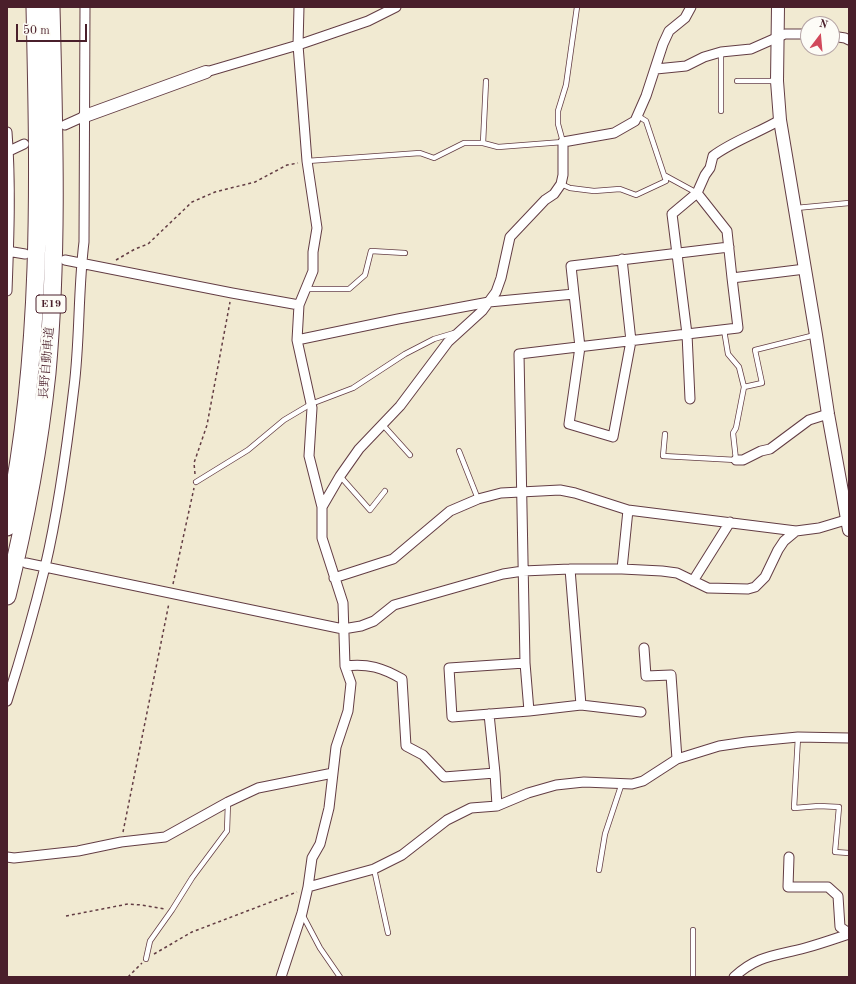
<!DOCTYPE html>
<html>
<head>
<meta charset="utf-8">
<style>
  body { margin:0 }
  #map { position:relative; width:856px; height:984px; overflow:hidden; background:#f1ead2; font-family:"Old Standard TT",serif }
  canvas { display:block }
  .frame { position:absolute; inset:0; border:8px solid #4a1f2b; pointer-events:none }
  .north { position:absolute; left:800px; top:16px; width:40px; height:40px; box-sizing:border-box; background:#fdfcf7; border:1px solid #b5a4a5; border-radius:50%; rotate:16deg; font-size:11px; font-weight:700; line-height:16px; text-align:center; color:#4a1f2b }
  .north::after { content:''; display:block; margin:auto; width:14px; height:18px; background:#d1495b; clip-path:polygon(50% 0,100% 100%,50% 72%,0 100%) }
  .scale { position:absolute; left:16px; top:24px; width:71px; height:18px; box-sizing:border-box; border:2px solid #4a1f2b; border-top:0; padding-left:5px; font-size:12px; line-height:14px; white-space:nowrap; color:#4a1f2b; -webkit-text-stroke:3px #fdfcf7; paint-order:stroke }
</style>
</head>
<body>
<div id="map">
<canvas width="856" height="984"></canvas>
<div class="frame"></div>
<div class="north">N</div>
<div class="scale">50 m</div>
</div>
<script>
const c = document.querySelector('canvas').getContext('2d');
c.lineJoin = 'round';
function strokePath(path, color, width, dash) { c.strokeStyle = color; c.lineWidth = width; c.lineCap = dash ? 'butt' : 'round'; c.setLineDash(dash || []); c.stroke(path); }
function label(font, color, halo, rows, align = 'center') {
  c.font = font + ' "Old Standard TT","Noto Serif JP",serif'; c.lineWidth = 4; c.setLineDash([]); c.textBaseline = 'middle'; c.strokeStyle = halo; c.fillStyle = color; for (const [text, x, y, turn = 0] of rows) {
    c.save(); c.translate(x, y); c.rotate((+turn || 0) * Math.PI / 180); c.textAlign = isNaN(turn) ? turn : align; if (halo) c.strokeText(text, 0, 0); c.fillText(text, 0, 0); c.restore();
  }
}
const service = new Path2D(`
  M 737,81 L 777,81
  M 721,111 L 721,52
  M 483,143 L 486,81
  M 307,161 L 420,153 L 434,158 L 464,143 L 483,143 L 498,147 L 563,142 L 558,124 L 558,111 L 566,85 L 577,7
  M 664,175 L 697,193
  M 561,184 L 570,188 L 594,191 L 620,189 L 636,195 L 666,181 L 646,121 L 638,116
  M 796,208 L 849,203
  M 306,289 L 349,289 L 365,275 L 371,251 L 405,253
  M 724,330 L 728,354 L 739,367 L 744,387
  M 383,425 L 410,455
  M 665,434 L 663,456 L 736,460 L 733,433 L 736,428 L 744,387 L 762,383 L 755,350 L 815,335
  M 459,451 L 478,499
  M 340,476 L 370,510 L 385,491
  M 196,482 L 248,450 L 284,420 L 311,404 L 353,388 L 405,354 L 434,339 L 454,333
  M 798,737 L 794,808 L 819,806 L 839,807 L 835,852 L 849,853
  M 374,869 L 388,933
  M 599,870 L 605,834 L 622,783
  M 302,914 L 320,948 L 340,977
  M 693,930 L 693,977
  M 146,959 L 150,941 L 172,910 L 192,878 L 227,831 L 228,802`);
const minor = new Path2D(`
  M 832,36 L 845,38 L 849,40
  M 656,69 L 686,66 L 704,57 L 721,52 L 751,49 L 785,34 L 808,34
  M 206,72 L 298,45 L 368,21 L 396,7
  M 780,120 C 758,133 733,141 713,156 L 710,168 L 705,175 L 697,193 L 672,214 L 687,334 L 738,328 L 732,278 L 805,269
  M 65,125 L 85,116
  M 7,132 C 11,184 9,238 7,291
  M 7,152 L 24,144
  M 697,193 L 727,231 L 732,278
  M 7,251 L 25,254
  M 65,260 L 232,293 L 299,305
  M 574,294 L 580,347 L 569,424 L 613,437 L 631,341 L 622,259
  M 297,340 L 398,319 L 489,302 L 574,294 L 571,266 L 729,247
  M 736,460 L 743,460 L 761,451 L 770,449 L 809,420 L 828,414
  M 322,507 L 340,476 L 359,449 L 400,406 L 448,342 L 482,311 L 496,292 L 501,278 L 510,237 L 545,200 L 554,194 L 561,184 L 563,175 L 563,142 L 614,133 L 635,121 L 646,96 L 663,44 L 669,31 L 685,18 L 691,7
  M 26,563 L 343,629 L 361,626 L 374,621 L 394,605 L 503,574 L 523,571 L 570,569 L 622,569 L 662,571 L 677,573 L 708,588 L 748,589 L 755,587 L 765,577 L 778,550 L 784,541 L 796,531 L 819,528 L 849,519
  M 570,569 L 581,705 L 529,711 L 525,663 L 519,354 L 687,334 L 690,399
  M 622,569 L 628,510
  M 334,578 L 393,559 L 450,511 L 478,499 L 501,493 L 560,490 L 575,493 L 628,510 L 796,531
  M 693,581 L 730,522
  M 644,648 L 646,676 L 671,675 L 677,759
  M 525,663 L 449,668 L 452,717 L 529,711
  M 345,666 C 368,663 383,668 402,679 L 406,746 L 423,755 L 444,777 L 495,773
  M 7,701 C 21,657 34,612 45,567 C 59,508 67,447 74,387 C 80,339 78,290 84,242 L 85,7
  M 581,705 L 641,712
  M 489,714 L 495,773 L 497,806
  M 7,857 L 14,858 L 78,851 L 121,842 L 165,837 L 228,802 L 258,788 L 333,773
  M 789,857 L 788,887 L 828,887 L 838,896 L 840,927 L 849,933
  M 308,887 L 374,869 L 402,855 L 447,820 L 471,808 L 497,806 L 528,793 L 556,785 L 584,782 L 632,784 L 643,781 L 677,759 L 719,746 L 746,742 L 798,737 L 849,738
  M 281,977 L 302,913 L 308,887 L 312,858 L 320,844 L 329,808 L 336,747 L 348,711 L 351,683 L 345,666 L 343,603 L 322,538 L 322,507 L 309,456 L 312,408 L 297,340 L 299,305 L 313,271 L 313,252 L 317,228 L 307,161 L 298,45 L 299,7
  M 734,977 C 758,955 775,956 805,948 C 820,944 834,939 849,934`);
const tertiary = new Path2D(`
  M 778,7 L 777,81 L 780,120 L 816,335 L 828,414 L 849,530
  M 85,116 L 206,72`);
const motorway = new Path2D(`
  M 7,527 C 43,355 39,181 35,7
  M 7,596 C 25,523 39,449 47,373 C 58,251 54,129 51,7`);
strokePath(service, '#633d44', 6);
strokePath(minor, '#633d44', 11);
strokePath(tertiary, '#633d44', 14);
strokePath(motorway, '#633d44', 19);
strokePath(new Path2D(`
  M 116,260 L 135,249 L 148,244 L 192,202 L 215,192 L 255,182 L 287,165 L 298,163
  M 195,474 L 194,463 L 207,425 L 230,302
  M 173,584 L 194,488
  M 123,832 L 169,603
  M 66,916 L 128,904 L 142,905 L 165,909
  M 154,954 L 192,932 L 297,892
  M 128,977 L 142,963`), '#633d44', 1.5, [3, 3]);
strokePath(service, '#fff', 4.5);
strokePath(minor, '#fff', 9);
strokePath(tertiary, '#fff', 12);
strokePath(motorway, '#fff', 17);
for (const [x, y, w] of [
  [51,304,30]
]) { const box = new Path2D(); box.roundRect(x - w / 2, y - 9, w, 18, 3); c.fillStyle = '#fdfcf7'; c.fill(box); strokePath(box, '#4a1f2b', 1); }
label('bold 11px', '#4a1f2b', null, [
  ["E19",51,304]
]);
label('12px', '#4a1f2b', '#fdfcf7', [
  ["長野自動車道",47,363,-85]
]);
</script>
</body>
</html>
